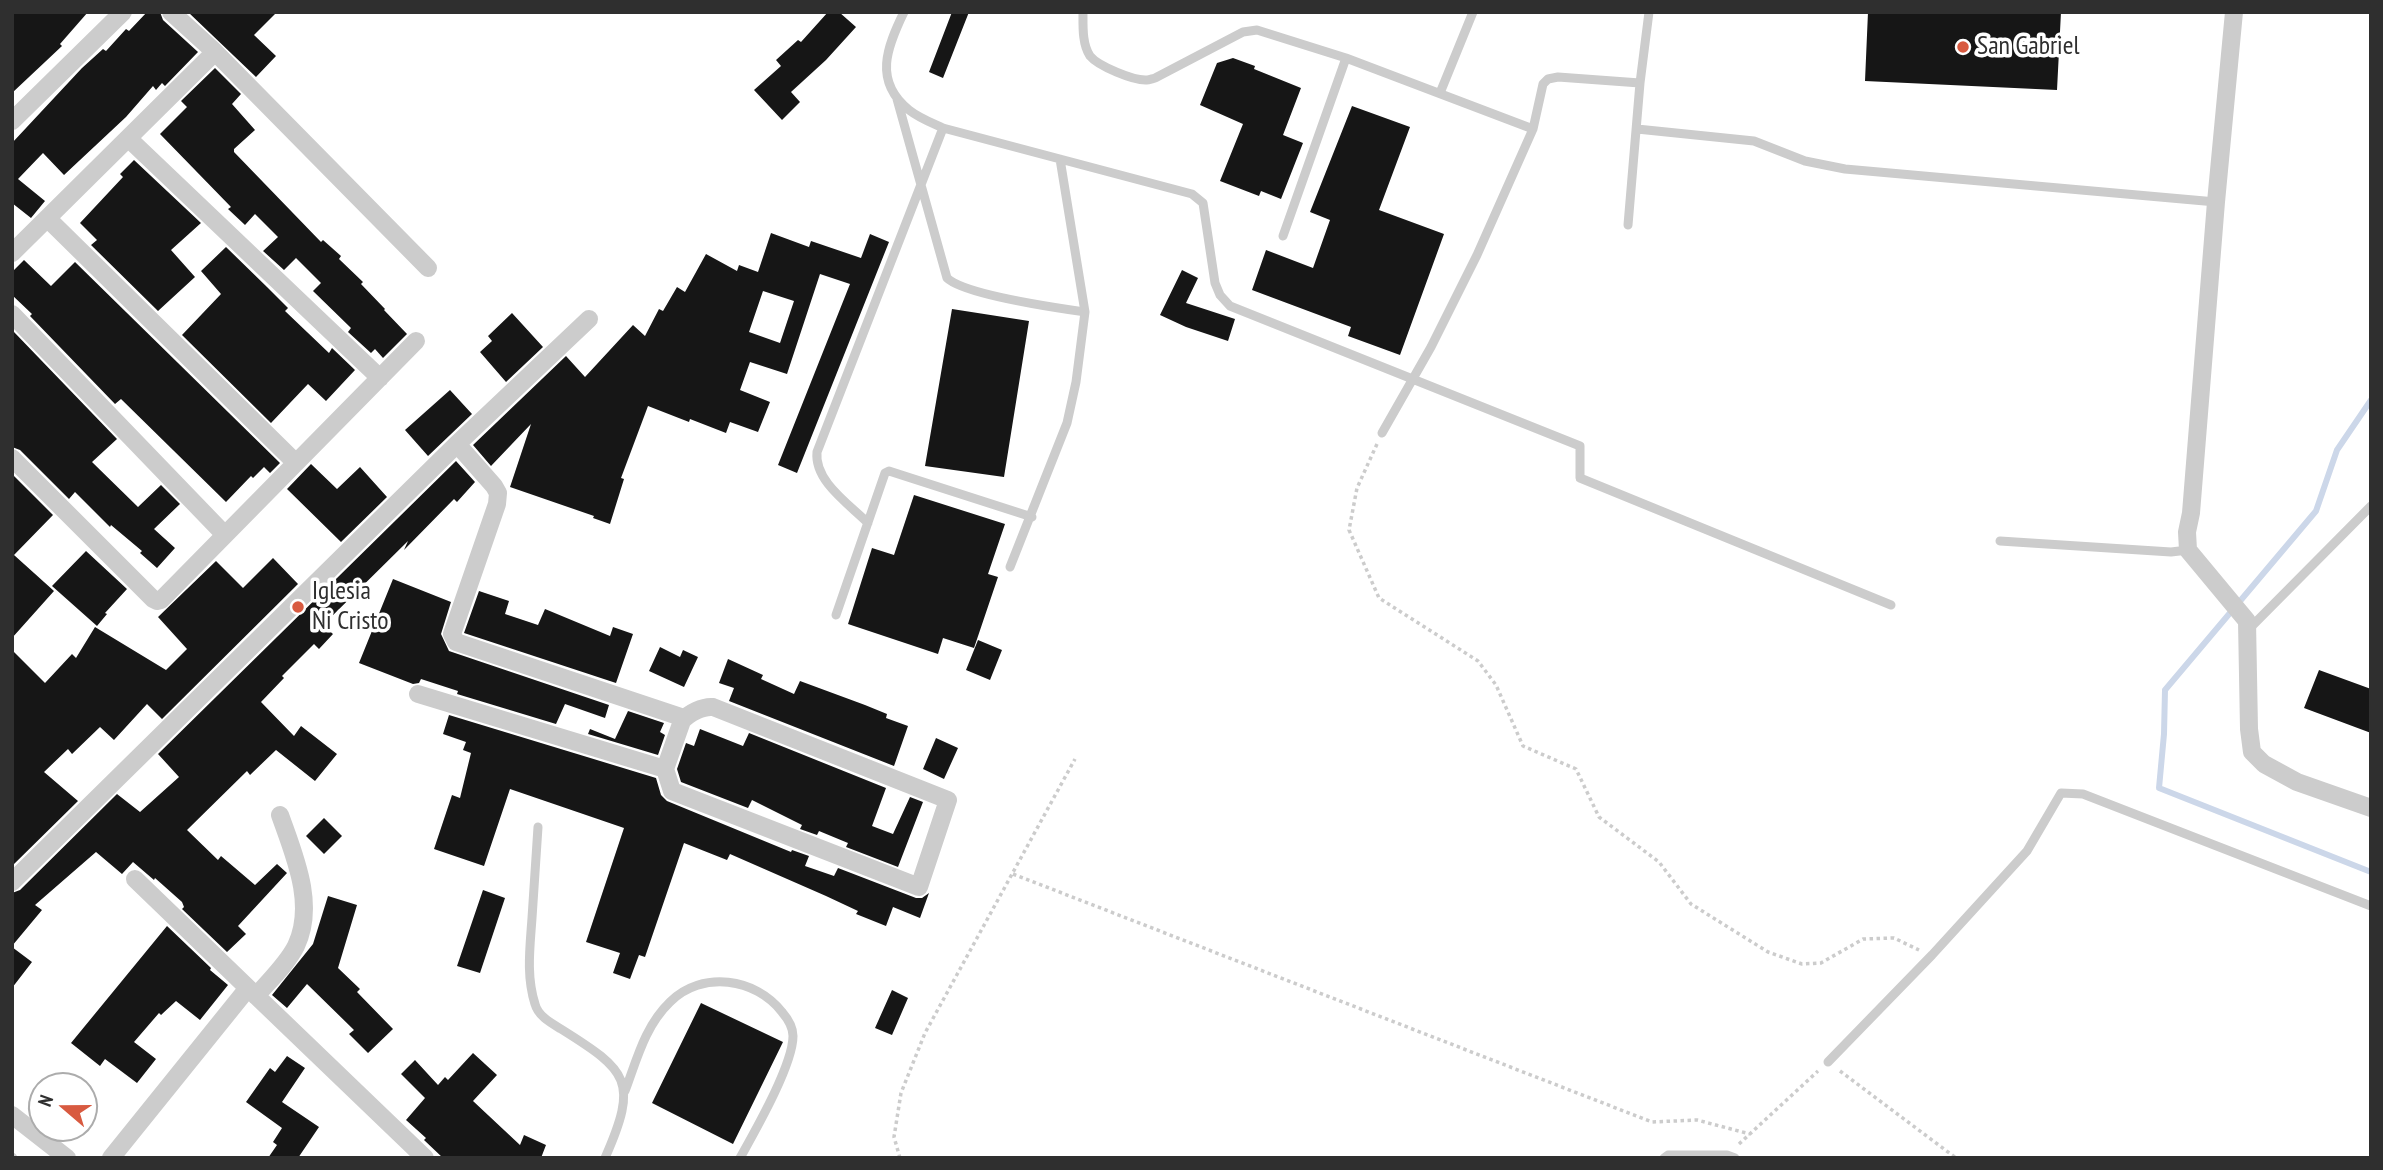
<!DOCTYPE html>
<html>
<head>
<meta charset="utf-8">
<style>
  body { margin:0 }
  #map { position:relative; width:2383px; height:1170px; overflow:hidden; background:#fff; font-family:"PT Sans Narrow",sans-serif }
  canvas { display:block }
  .frame { position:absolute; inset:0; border:14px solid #2f2f2f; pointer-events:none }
  .north { position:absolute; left:28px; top:1072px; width:70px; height:70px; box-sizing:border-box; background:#fff; border:2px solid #acacac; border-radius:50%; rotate:290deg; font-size:19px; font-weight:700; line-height:28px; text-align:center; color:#2f2f2f }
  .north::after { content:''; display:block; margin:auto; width:24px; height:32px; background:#d85a40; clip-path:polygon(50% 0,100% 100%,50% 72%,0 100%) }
</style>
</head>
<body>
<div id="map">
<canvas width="2383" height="1170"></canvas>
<div class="frame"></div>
<div class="north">N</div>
</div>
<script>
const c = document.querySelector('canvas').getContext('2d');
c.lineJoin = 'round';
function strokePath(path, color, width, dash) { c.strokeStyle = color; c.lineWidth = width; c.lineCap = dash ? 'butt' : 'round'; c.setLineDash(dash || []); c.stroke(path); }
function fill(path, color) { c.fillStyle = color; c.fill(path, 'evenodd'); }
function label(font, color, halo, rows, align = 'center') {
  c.font = font + ' "PT Sans Narrow",sans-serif'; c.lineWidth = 7; c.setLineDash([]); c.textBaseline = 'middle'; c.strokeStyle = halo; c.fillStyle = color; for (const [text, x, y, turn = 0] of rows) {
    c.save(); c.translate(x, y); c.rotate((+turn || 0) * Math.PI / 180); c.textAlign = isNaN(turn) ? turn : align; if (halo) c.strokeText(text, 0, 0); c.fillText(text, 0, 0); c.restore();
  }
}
strokePath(new Path2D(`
  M 2371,400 L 2337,450 L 2316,511 L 2165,690 L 2164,734 L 2159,788 L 2371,872`), '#ccd7e9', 6);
fill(new Path2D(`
  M 12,12 L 88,12 L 60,44 L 62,46 L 12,93 Z
  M 147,12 L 160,12 L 163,20 L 198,52 L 165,86 L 162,83 L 156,90 L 153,86 L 126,117 L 64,175 L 43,153 L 18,179 L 45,201 L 31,218 L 12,203 L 12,143 L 82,68 L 103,49 L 106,51 L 126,29 L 129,31 Z
  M 188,12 L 277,12 L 254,35 L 276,56 L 256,77 Z
  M 828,12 L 839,12 L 856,27 L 826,60 L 791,92 L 800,102 L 782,120 L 754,90 L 781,66 L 776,60 L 798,40 L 801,42 Z
  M 952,12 L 969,12 L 943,78 L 929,72 Z
  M 1868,12 L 2061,12 L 2057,90 L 1865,81 Z
  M 1233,58 L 1255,66 L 1254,69 L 1301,88 L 1283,135 L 1303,143 L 1281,199 L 1261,191 L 1259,196 L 1220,181 L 1243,124 L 1200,105 L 1217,63 Z
  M 215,68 L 241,94 L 232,104 L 255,130 L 234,149 L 234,152 L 321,242 L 323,240 L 341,256 L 339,259 L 363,282 L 361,284 L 385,309 L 384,310 L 407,334 L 383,358 L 375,349 L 371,353 L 348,332 L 351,328 L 313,291 L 321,283 L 296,258 L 284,270 L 263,251 L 278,237 L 255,214 L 245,225 L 228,209 L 231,207 L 160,134 L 187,107 L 181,101 Z
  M 1352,106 L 1410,127 L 1379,210 L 1444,234 L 1400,355 L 1348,336 L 1351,327 L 1252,290 L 1266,250 L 1313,268 L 1330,220 L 1310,212 Z
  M 134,160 L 201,223 L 171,250 L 195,277 L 158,311 L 91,245 L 97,240 L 80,223 L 123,177 L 120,174 Z
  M 771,233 L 809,247 L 811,241 L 861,258 L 870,234 L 889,242 L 797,473 L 778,465 L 850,284 L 820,274 L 787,374 L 750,362 L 740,390 L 770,402 L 758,432 L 730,422 L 726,433 L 690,419 L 689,422 L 648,406 L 621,478 L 624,479 L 610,524 L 593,518 L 594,516 L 510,487 L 531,424 L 491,466 L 473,445 L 566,356 L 585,377 L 633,325 L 645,336 L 659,309 L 663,311 L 677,287 L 685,292 L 706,254 L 737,271 L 739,265 L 758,272 ZM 763,291 L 794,301 L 780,343 L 749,332 Z
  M 226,247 L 267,287 L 288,308 L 285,311 L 329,353 L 332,348 L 355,370 L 326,401 L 308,384 L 271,423 L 182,335 L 221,294 L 201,271 Z
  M 24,260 L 51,286 L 75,262 L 280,463 L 270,473 L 264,467 L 253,478 L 251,476 L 226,502 L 121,399 L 115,404 L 30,316 L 32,314 L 12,295 L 12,272 Z
  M 1182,270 L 1198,278 L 1186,303 L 1235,319 L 1228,341 L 1186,327 L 1160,315 Z
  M 952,309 L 1029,321 L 1004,477 L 925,466 Z
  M 512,313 L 543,347 L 506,382 L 480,352 L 492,341 L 488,336 Z
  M 14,332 L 117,439 L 92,462 L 138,507 L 161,485 L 180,504 L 154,529 L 175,548 L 157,568 L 140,553 L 142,551 L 111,525 L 110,527 L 75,492 L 69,499 L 20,450 L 12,447 Z
  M 450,390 L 472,414 L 428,456 L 405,430 Z
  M 456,461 L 475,482 L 457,502 L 454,499 L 404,550 L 408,541 L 323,625 L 333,634 L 319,649 L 314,644 L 282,676 L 284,678 L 261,702 L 294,736 L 301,726 L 337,754 L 315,781 L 276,750 L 250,775 L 247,771 L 187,830 L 218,860 L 221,856 L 255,885 L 277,864 L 287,873 L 238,926 L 246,934 L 227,952 L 182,909 L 184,907 L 182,902 L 155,878 L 154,880 L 133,862 L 122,874 L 96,852 L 35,905 L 42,910 L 12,946 L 12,893 L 20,890 L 117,794 L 140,812 L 179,777 L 158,754 Z
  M 311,464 L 337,489 L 360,467 L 387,497 L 341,542 L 287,489 Z
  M 12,474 L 53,515 L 14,555 L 54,591 L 12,638 Z
  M 914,495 L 1005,524 L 988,574 L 998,577 L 974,648 L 943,638 L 938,654 L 848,624 L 872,548 L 894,555 Z
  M 86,551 L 127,589 L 105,613 L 107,614 L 97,626 L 52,586 Z
  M 273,558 L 298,584 L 162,719 L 147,704 L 114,740 L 100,727 L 72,754 L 68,749 L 44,772 L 78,801 L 12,866 L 12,650 L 45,683 L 72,654 L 76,658 L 95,627 L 166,670 L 187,649 L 158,617 L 216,561 L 243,588 Z
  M 393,579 L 451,602 L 441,634 L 449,651 L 609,705 L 605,718 L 565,704 L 556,724 L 457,694 L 458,691 L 421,679 L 419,683 L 413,684 L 359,663 Z
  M 479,591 L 509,601 L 505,614 L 538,625 L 545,609 L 610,636 L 613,627 L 633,634 L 616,683 L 464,633 Z
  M 978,640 L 1002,650 L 990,680 L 966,670 Z
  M 660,647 L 680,657 L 683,650 L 698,657 L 684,687 L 649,671 Z
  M 728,659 L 763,675 L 761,679 L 794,694 L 800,681 L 865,705 L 887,714 L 886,718 L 908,726 L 894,766 L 729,701 L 734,688 L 719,683 Z
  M 2319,670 L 2371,689 L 2371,733 L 2304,708 Z
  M 628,711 L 664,723 L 660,732 L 665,735 L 658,755 L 588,734 L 590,729 L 615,739 Z
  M 449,715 L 656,778 L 661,795 L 667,801 L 791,852 L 792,850 L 809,856 L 805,866 L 834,876 L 838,868 L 916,898 L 922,898 L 929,893 L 920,918 L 893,907 L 886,926 L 856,914 L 858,911 L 826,896 L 730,854 L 727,860 L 684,843 L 645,957 L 639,955 L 630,979 L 613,973 L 620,953 L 586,942 L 624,828 L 510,789 L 484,866 L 434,849 L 452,795 L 460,798 L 471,753 L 463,750 L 466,742 L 443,734 Z
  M 700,729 L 743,746 L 749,733 L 886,788 L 872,826 L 893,834 L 910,797 L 923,802 L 898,867 L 846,847 L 848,843 L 819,831 L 817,835 L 800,829 L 802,825 L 752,800 L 748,808 L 681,782 L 677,769 L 686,743 L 694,746 Z
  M 936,738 L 958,748 L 944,779 L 923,769 Z
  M 324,818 L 342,836 L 324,854 L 306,836 Z
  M 483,890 L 505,898 L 480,973 L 457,966 Z
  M 328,896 L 357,905 L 338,968 L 360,989 L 357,992 L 393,1029 L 368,1053 L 349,1034 L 354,1030 L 307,984 L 287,1008 L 272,995 L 313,944 Z
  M 167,926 L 211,968 L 210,970 L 228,985 L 200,1020 L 176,1001 L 161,1015 L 159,1013 L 134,1042 L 156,1059 L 137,1083 L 105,1059 L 100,1066 L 71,1043 Z
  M 12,947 L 32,962 L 12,988 Z
  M 892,990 L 908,998 L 892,1035 L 875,1028 Z
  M 701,1003 L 783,1042 L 733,1144 L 652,1103 Z
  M 473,1053 L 497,1075 L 473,1101 L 520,1145 L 524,1135 L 546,1145 L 541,1158 L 443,1158 L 424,1140 L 426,1138 L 406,1120 L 425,1098 L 401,1074 L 415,1060 L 438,1085 L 445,1077 L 448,1080 Z
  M 287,1056 L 305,1068 L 282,1102 L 319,1127 L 298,1158 L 268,1158 L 277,1145 L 273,1142 L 282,1128 L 246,1102 L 270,1068 L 275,1072 Z`), '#161616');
strokePath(new Path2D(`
  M 1377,444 L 1357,488 L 1349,530 L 1379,598 L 1478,661 L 1496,685 L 1523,746 L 1576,769 L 1599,817 L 1659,862 L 1691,904 L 1768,952 L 1802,964 L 1821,963 L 1863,939 L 1894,938 L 1919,950
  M 1013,874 L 1652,1122 L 1697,1120 L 1750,1134
  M 1840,1071 L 1956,1158
  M 1739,1144 L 1818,1071
  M 900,1158 L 894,1137 L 901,1093 L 925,1033 L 1075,759`), '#ccc', 3.5, [3.5, 3.5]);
strokePath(new Path2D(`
  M 904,12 C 887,47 873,81 909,110 C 919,118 932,123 943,128 L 1192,194 L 1203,203 L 1215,283 L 1220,295 L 1230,306 L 1580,446 L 1580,478 L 1891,605
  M 1083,12 C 1083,26 1082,44 1090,56 C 1098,66 1134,81 1147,80 C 1148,80 1156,78 1157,77 L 1243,32 L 1257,30 L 1346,58 L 1533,129
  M 1440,93 L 1473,12
  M 897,99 L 947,278 C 965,295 1057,308 1085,312
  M 1637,129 L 1754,141 L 1805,161 L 1845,169 L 2216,202
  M 1628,225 L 1640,83 L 1649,12
  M 1283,236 L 1346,58
  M 1382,433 L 1431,347 L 1477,255 L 1533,129 L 1543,84 L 1548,79 L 1558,77 L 1640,83
  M 868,523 C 849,504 814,481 817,452 L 943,128
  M 2000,541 L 2171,552 L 2188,550
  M 1010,567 L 1067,423 L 1076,382 L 1085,312 L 1060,159
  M 836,615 L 885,473 L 889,471 L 1032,517
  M 2248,630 L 2371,506
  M 538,827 C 536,857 534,888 532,918 C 530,947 526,976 535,1004 C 538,1016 551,1023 561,1029 C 628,1071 639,1081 605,1158
  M 1828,1062 L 1932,955 L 2027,851 L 2061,793 L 2083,794 L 2371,906
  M 625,1091 C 637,1059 645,1026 670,1002 C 702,970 756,978 782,1012 C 788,1019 793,1027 793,1036 C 793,1065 755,1131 740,1158
  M 12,1157 L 13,1158
  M 1664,1158 L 1668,1155 L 1727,1155 L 1735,1158`), '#ccc', 9);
strokePath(new Path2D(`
  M 171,12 L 215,52 L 428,268
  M 2234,12 L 2216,202 L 2191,513 L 2187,532 L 2188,550 L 2247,621 L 2249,729 L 2252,752 L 2264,764 L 2297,782 L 2371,808
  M 12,121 L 123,12
  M 129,139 L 380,378
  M 47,218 L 296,463
  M 12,253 L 215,52
  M 12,314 L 225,535
  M 457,444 L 494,486 L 498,493 L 497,504 L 452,634 L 456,642 L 684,718
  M 12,458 L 153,599 L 157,601 L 161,600 L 416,341
  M 418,694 L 665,769
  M 713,707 L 948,800 L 919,887 L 672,791 L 665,769 L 682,721 C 689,713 703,706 713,707 Z
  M 12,882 L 457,444 L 589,319
  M 248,988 L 425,1158
  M 256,996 C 269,981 287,964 296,946 C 316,904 294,855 280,815
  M 12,1115 L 67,1158
  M 111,1158 L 248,988 L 135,879`), '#ccc', 18);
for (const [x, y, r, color] of [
  [1963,47,7,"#d85a40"],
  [298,607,7,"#d85a40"]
]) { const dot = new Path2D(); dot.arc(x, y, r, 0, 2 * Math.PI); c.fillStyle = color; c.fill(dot); strokePath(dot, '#fff', 2.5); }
label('26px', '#2f2f2f', '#fff', [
  ["San Gabriel",1977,47],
  ["Iglesia",312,592],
  ["Ni Cristo",312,622]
], 'left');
</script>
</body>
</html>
